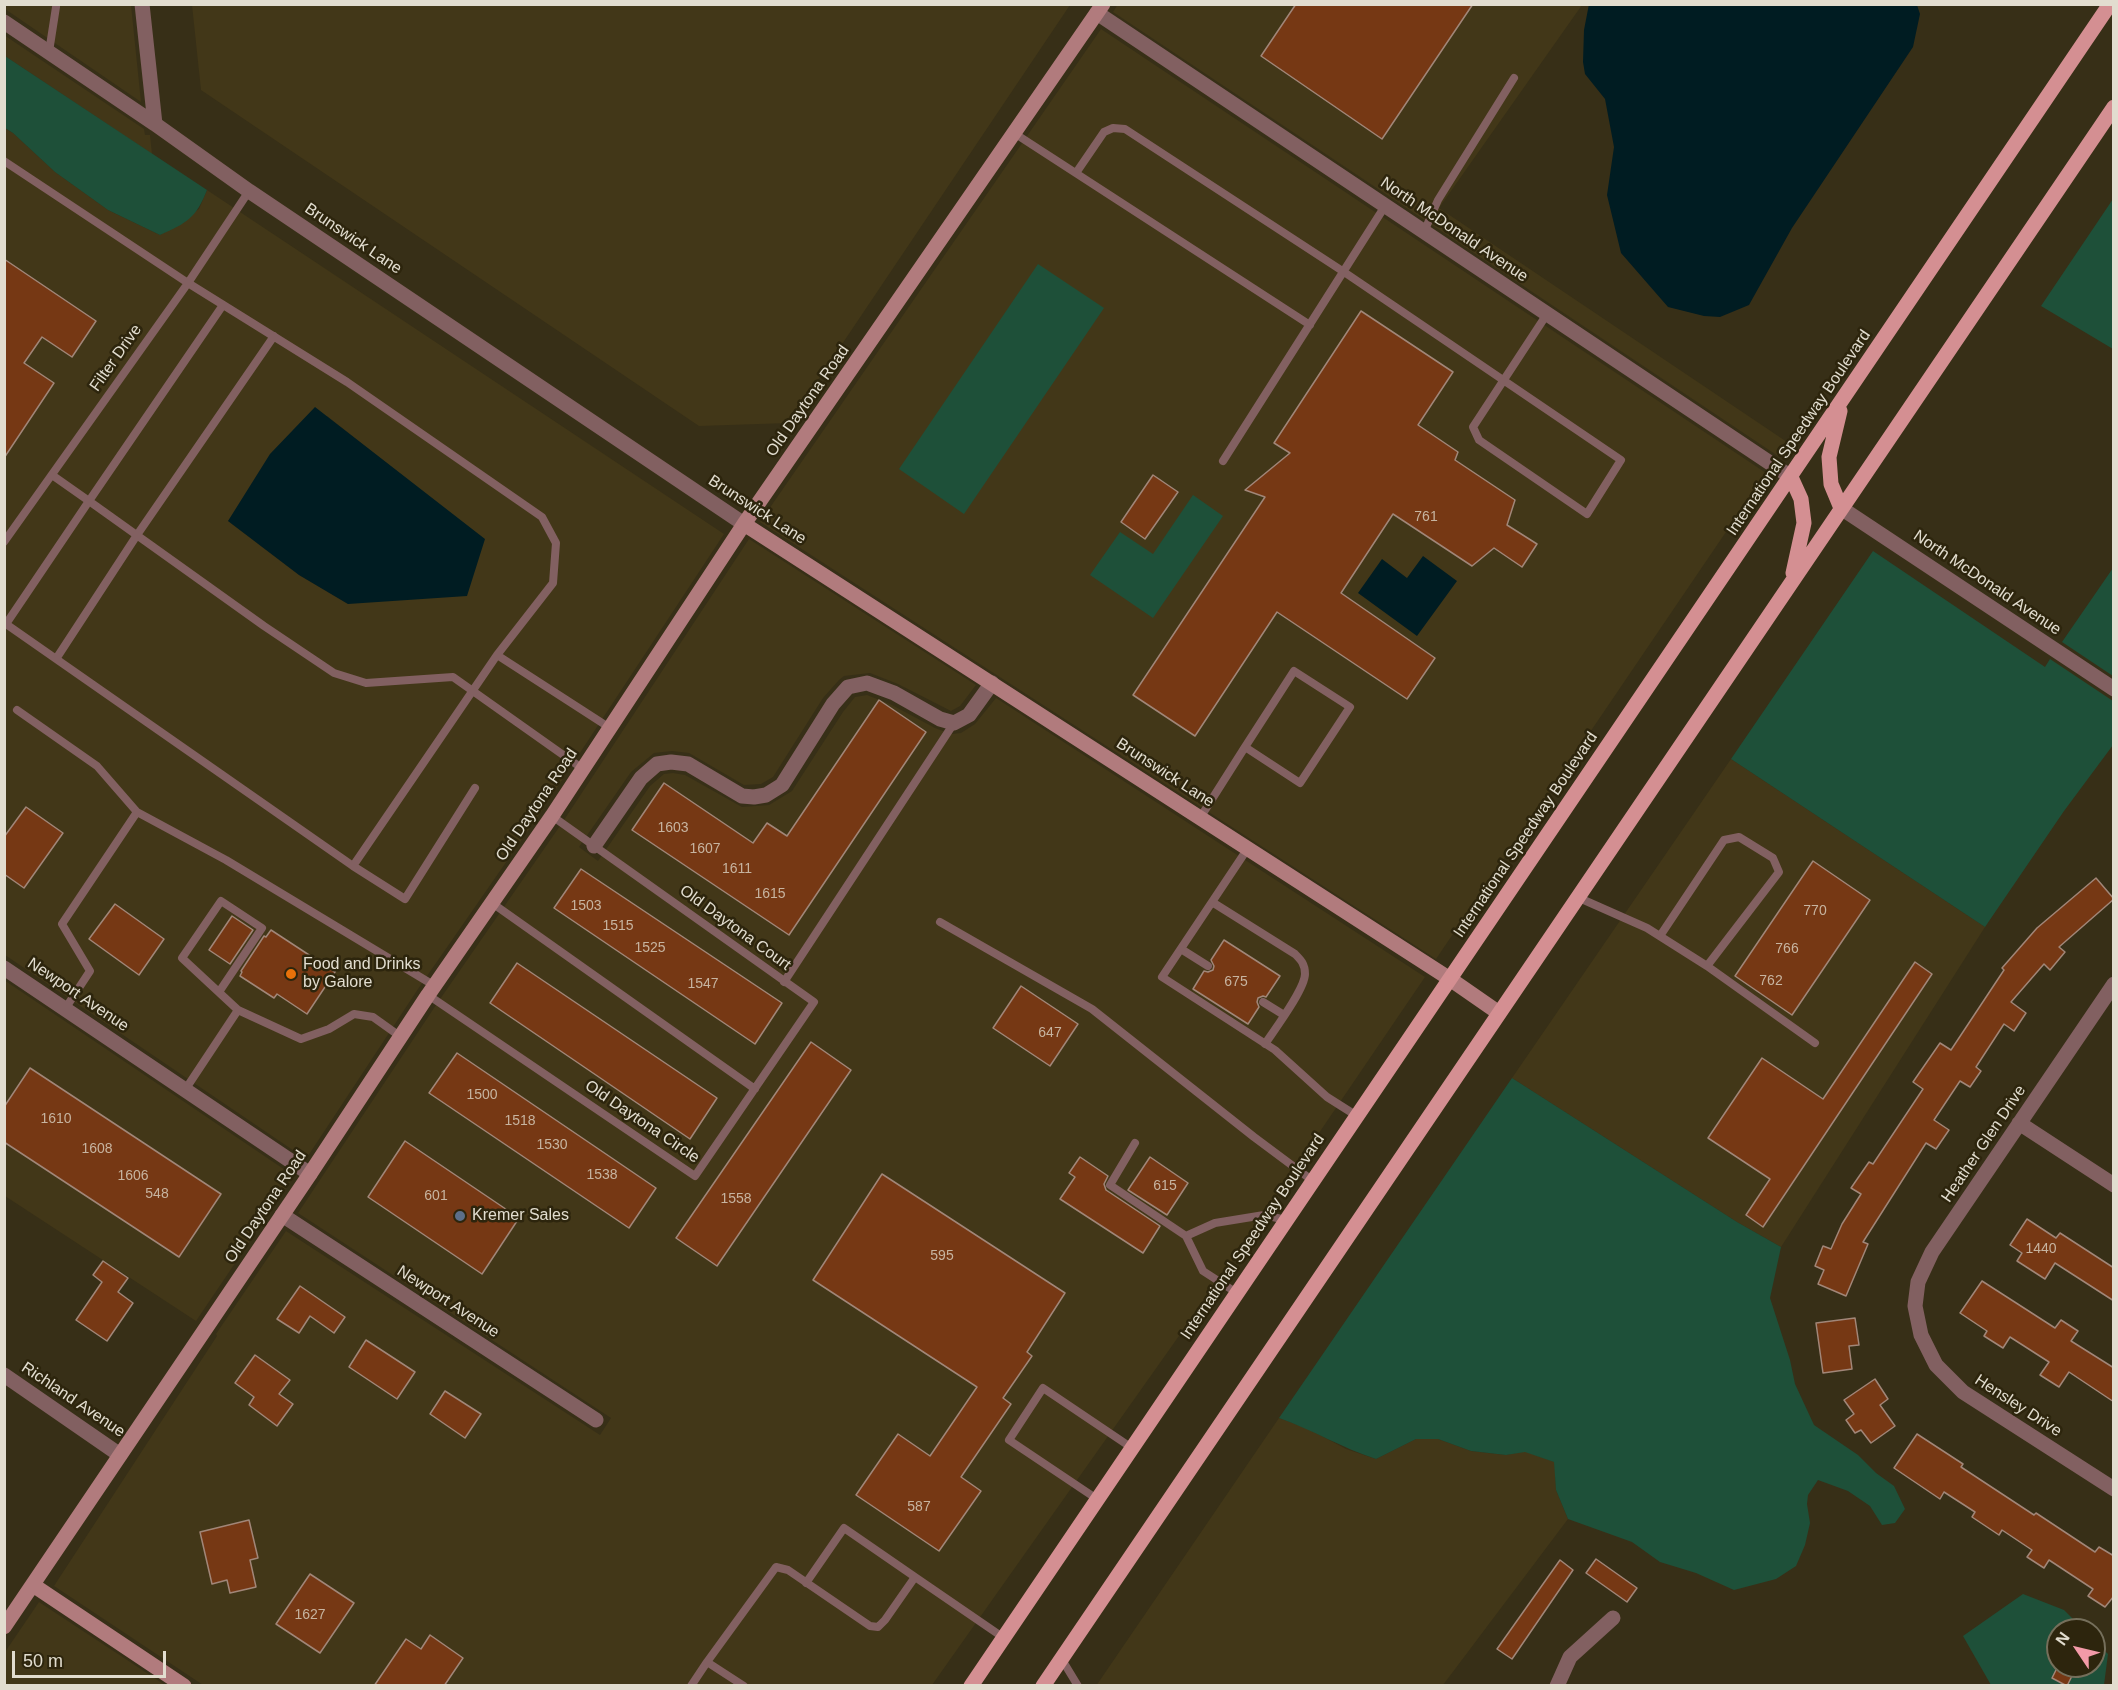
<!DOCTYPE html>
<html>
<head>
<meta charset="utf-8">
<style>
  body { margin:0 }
  #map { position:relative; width:2118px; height:1690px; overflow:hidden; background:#372f17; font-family:Helvetica,sans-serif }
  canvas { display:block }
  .frame { position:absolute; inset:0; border:6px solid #e2ddcf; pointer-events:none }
  .north { position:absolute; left:2046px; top:1618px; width:60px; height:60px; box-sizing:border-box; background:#2d250d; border:2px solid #756f5b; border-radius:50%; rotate:305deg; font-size:16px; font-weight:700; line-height:24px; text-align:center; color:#e2ddcf }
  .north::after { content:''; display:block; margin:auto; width:21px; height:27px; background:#f39aa8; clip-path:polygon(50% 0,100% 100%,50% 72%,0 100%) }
  .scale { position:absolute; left:12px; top:1651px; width:154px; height:27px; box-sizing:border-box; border:3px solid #e2ddcf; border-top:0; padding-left:8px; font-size:18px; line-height:21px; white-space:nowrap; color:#e2ddcf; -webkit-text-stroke:4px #2d250d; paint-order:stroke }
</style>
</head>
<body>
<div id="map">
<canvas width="2118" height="1690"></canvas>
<div class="frame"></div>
<div class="north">N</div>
<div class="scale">50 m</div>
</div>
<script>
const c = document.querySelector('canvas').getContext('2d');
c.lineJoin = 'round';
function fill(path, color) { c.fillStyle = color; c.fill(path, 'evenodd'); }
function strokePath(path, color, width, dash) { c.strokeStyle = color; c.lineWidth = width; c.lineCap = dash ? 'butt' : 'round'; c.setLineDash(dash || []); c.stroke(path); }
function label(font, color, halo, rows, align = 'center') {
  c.font = font + ' Helvetica,sans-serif'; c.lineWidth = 5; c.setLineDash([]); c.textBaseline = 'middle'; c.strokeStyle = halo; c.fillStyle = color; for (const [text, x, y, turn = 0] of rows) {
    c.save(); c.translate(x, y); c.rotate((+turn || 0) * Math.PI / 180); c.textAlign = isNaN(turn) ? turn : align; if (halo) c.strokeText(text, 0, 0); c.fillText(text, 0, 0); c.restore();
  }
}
fill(new Path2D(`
  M 1118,4 L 1582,5 L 1439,208 L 1787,442 L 1778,456 L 1113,12 Z
  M 4,5 L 131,5 L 141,102 L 5,9 Z
  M 192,5 L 192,4 L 1070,5 L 789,423 L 699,426 L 201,90 Z
  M 1101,29 L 1766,473 L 1436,959 L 760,522 Z
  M 4,35 L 144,129 L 145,135 L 150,135 L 152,154 L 5,56 Z
  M 4,128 L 13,133 L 55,172 L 108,210 L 160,235 L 199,209 L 207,190 L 724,534 L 543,809 L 418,989 L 306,1159 L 5,955 ZM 327,416 L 414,485 L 348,604 L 299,575 L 228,521 Z
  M 749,539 L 976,685 L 960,706 L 951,711 L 898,684 L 870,673 L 844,676 L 839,680 L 823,698 L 773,777 L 761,784 L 744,785 L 689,753 L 672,751 L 654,753 L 631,772 L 579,847 L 598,861 L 650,786 L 664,774 L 673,773 L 685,775 L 742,807 L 769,805 L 792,791 L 843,712 L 855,697 L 867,695 L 890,704 L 935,728 L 951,734 L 961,733 L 975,724 L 996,698 L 1425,977 L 1232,1261 L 932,1685 L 203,1685 L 54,1586 L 217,1336 L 216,1334 L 286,1231 L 600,1435 L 611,1418 L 298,1213 L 438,1002 L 562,823 Z
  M 1731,759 L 1985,927 L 1781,1247 L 1737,1222 L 1512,1078 Z
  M 4,980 L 294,1176 L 196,1321 L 5,1196 Z
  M 1279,1418 L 1307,1428 L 1346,1449 L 1376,1459 L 1416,1439 L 1438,1439 L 1471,1451 L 1506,1455 L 1525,1451 L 1555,1462 L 1556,1490 L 1568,1519 L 1443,1685 L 1096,1686 Z
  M 39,1602 L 165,1685 L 5,1685 L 5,1652 Z`), '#423718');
fill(new Path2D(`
  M 5,56 L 207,190 C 196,218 187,223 160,235 L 108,210 L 55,172 L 13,133 L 5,128 Z
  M 2113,199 L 2113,349 L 2041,306 Z
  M 1038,264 L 1104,308 L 964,514 L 899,469 Z
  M 1193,495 L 1223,516 L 1153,618 L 1090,575 L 1120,532 L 1153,554 Z
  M 1873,551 L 2045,667 L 2050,659 L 2113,701 L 2113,745 L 2064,811 L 1985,927 L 1731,759 Z
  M 2113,568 L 2114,676 L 2113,676 L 2062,642 Z
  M 1512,1078 L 1737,1222 L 1781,1247 L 1770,1298 L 1790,1360 L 1795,1384 L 1814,1425 L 1858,1455 L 1876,1473 L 1894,1486 L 1905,1509 L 1895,1523 L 1882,1525 L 1870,1506 L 1848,1491 L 1818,1480 L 1808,1495 L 1807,1504 L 1810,1523 L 1805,1545 L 1796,1566 L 1776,1579 L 1734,1590 L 1696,1573 L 1660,1562 L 1632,1542 L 1568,1519 L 1556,1490 L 1554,1462 L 1525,1452 L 1506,1455 L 1471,1451 L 1438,1439 L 1416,1439 L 1376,1459 C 1342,1448 1313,1430 1279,1418 Z
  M 2023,1594 L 2064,1610 L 2084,1630 L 2058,1630 L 2058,1666 L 2094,1666 L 2094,1640 L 2108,1654 L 2104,1685 L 1991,1685 L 1963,1636 Z`), '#1e5039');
fill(new Path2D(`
  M 1589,4 L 1917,5 L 1920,14 L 1913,47 L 1792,228 L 1749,305 L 1720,317 L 1704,316 L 1668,307 L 1621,253 L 1607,195 L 1614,147 L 1605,99 L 1585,74 L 1583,62 L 1584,30 Z
  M 315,407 L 485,539 L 467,596 L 348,604 L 299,575 L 228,521 L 270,454 Z
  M 1423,556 L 1457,581 L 1417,636 L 1358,593 L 1382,559 L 1407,578 Z`), '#001c22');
const building = new Path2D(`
  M 1296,4 L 1473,4 L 1382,139 L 1261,56 Z
  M 4,259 L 96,321 L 72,357 L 42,337 L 24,363 L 54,383 L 4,458 Z
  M 1361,311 L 1453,372 L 1418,425 L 1458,452 L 1455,460 L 1515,500 L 1507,525 L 1537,544 L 1522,567 L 1494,548 L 1472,566 L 1393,514 L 1341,593 L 1435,658 L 1407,699 L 1277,612 L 1195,736 L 1133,695 L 1265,497 L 1245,490 L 1290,453 L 1274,443 Z
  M 1153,475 L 1178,492 L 1145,539 L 1121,522 Z
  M 879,700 L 926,732 L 789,935 L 632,830 L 664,783 L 753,843 L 767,823 L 787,836 Z
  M 26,807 L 63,833 L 24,888 L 4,874 L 4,837 Z
  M 1813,861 L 1870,900 L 1792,1015 L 1735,976 Z
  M 581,869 L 782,1003 L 755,1044 L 554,908 Z
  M 2096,878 L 2114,899 L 2059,947 L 2065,952 L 2050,970 L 2044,964 L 2011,1002 L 2026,1013 L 2014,1031 L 2004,1024 L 1976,1067 L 1981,1071 L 1970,1087 L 1960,1081 L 1934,1120 L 1949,1130 L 1936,1149 L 1926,1143 L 1863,1242 L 1868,1244 L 1846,1296 L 1818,1284 L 1824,1270 L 1815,1266 L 1823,1246 L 1831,1249 L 1842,1224 L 1861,1194 L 1851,1188 L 1869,1162 L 1873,1164 L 1923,1089 L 1913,1082 L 1940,1043 L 1951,1050 L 2004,970 L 2002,968 L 2037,928 Z
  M 115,904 L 164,939 L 139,975 L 89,939 Z
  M 232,916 L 253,930 L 230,964 L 209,950 Z
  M 271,930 L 335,972 L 307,1014 L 277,994 L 274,998 L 240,976 L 242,972 L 241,971 L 264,936 L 266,937 Z
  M 1224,940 L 1280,976 L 1266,997 L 1263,996 L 1258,998 L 1257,1002 L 1259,1007 L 1248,1024 L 1193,989 L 1204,971 L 1208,972 L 1213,970 L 1214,966 L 1211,960 Z
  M 1915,962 L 1932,974 L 1763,1227 L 1746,1215 L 1770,1179 L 1708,1138 L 1762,1058 L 1823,1099 Z
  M 517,963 L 717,1098 L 690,1139 L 490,1003 Z
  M 1021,986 L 1078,1024 L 1050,1066 L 993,1028 Z
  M 811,1042 L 851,1070 L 717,1266 L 676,1238 Z
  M 457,1053 L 656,1188 L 629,1228 L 429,1093 Z
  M 30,1068 L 221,1194 L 179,1257 L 4,1142 L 4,1107 Z
  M 405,1141 L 519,1218 L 482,1274 L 368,1197 Z
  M 1080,1157 L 1108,1176 L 1104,1184 L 1106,1190 L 1160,1226 L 1143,1253 L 1060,1199 L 1075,1177 L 1069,1173 Z
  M 1150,1157 L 1188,1183 L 1167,1215 L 1128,1190 Z
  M 882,1174 L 1065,1293 L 1027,1352 L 1032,1356 L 1003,1398 L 1011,1404 L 961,1477 L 981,1491 L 939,1551 L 856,1495 L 898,1434 L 930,1456 L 977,1387 L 813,1280 Z
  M 2027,1219 L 2056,1238 L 2060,1233 L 2114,1268 L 2114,1301 L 2055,1263 L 2045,1279 L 2017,1261 L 2022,1253 L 2010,1245 Z
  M 103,1261 L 128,1278 L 118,1292 L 133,1303 L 107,1341 L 76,1320 L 102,1282 L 93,1275 Z
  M 1982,1281 L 2055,1328 L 2061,1320 L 2078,1331 L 2071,1341 L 2114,1368 L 2114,1402 L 2069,1372 L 2059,1387 L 2040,1375 L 2049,1362 L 2010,1337 L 2003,1348 L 1984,1336 L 1987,1331 L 1960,1313 Z
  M 300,1286 L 345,1317 L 334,1333 L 310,1316 L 299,1333 L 277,1319 Z
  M 1855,1318 L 1859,1345 L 1849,1346 L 1852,1369 L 1823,1373 L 1816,1323 Z
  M 366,1340 L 415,1372 L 397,1399 L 349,1367 Z
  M 255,1355 L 290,1380 L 279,1394 L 293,1404 L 277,1426 L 249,1405 L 254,1397 L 235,1383 Z
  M 1875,1379 L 1888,1399 L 1880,1405 L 1895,1426 L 1871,1443 L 1861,1430 L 1855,1433 L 1846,1420 L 1854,1414 L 1844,1400 Z
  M 445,1391 L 481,1414 L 465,1438 L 430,1414 Z
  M 1917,1434 L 1963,1464 L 1961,1467 L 2034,1515 L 2036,1513 L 2095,1552 L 2099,1547 L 2114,1556 L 2114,1596 L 2105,1607 L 2088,1596 L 2093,1589 L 2049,1560 L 2044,1568 L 2027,1557 L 2032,1550 L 2002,1530 L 1999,1535 L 1972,1517 L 1975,1512 L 1944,1492 L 1940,1499 L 1894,1468 Z
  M 249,1520 L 258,1558 L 250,1560 L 256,1587 L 230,1593 L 227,1580 L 212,1584 L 200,1532 Z
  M 1596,1559 L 1637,1588 L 1627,1602 L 1586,1573 Z
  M 1560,1560 L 1573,1570 L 1512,1659 L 1497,1649 Z
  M 310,1574 L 354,1603 L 320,1653 L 276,1624 Z
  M 430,1635 L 463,1658 L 444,1686 L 374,1686 L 406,1639 L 421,1649 Z
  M 2058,1666 L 2077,1666 L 2067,1686 L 2052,1678 Z`);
fill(building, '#763814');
strokePath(building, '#a18678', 1.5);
strokePath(new Path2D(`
  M 49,52 L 56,7
  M 1014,133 L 1310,325
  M 4,161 L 188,283 L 347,382 L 542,517 L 556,543 L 553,583 L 497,655 L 610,728
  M 1076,173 L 1104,132 L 1113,128 L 1125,129 L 1344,272 L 1621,460 L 1587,514 L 1479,440 L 1473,427 L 1547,314
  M 1424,232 L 1438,200 L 1514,78
  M 223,305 L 89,501 L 264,626 L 334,673 L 366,683 L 453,677 L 583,769
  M 1223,461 L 1385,206
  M 52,475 L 89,501 L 6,624 L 353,866 L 497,655
  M 4,542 L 188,283 L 249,191
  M 56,659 L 137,535 L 274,336
  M 17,710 L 97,766 L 137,812
  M 1200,818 L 1245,747 L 1300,783 L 1350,707 L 1294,671 L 1245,747
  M 1248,848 L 1162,977 L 1275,1050 L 1327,1097 L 1357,1116
  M 353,866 L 405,899 L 475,788
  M 1577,897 L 1647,928 L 1707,966 L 1779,872 L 1773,858 L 1739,837 L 1724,840 L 1660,936
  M 1212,902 L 1295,954 C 1301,960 1305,964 1305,974 C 1305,989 1275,1029 1265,1044
  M 492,903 L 755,1089
  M 940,922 L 1092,1009 L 1254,1137 L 1313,1181
  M 1181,949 L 1208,966
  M 1707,966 L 1815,1043
  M 784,982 L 954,723
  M 219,992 L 262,928 L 221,901 L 182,958 L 238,1010
  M 428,995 L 695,1176 L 814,1002 L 552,816
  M 1263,1002 L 1284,1015
  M 65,1009 L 90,971 L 62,924 L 137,812 L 226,860 L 435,986
  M 185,1090 L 238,1010 L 301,1039 L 329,1029 L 354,1014 L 373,1017 L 401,1037
  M 1135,1143 L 1110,1185 L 1186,1236 L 1203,1271 L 1237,1293
  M 1186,1236 L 1215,1223 L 1264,1215 L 1286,1220
  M 1097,1499 L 1009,1440 L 1043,1388 L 1132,1448
  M 806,1583 L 844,1528 L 915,1577
  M 1061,1658 L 1078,1686
  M 707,1662 L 776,1567 L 788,1570 L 870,1626 L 878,1627 L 885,1620 L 915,1577 L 1004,1638
  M 691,1686 L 707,1662 L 744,1686`), '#826061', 8);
strokePath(new Path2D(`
  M 142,4 L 155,124
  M 1097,13 L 1791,477
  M 4,22 L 155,124 L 249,191 L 744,524
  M 1841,508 L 2114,689
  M 594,846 L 641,778 L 657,764 L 671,762 L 688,764 L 742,796 L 754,797 L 766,795 L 782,785 L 833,704 L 848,687 L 867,683 L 894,693 L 940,719 L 954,723 L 969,715 L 992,683
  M 4,968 L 310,1174
  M 2114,984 L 1932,1252 L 1918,1282 L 1915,1306 L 1921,1335 L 1936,1365 L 1963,1392 L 2114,1489
  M 2019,1123 L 2114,1185
  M 282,1215 L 596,1420
  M 4,1375 L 120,1455
  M 1557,1686 L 1570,1657 L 1613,1618`), '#826061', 15);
strokePath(new Path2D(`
  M 744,524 L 1450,979 L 1499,1013
  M 33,1585 L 184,1686
  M 4,1627 L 310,1174 L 428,995 L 552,816 L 744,524 L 1103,4`), '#b17b7d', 15);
strokePath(new Path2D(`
  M 1840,411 L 1829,457 L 1831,484 L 1841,508
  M 1791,477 L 1801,499 L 1804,523 L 1793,573
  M 971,1686 L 2110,4
  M 1043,1686 L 2114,107`), '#d48f92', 15);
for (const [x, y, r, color] of [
  [291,974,6,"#e8710a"],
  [460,1216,6,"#5c6f8a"]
]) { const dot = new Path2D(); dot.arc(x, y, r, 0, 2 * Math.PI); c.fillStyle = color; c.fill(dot); strokePath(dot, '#2d250d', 2); }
label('14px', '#c7b4a0', null, [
  ["761",1426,517],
  ["1603",673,828],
  ["1607",705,849],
  ["1611",737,869],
  ["1615",770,894],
  ["1503",586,906],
  ["770",1815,911],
  ["1515",618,926],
  ["1525",650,948],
  ["766",1787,949],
  ["762",1771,981],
  ["675",1236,982],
  ["1547",703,984],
  ["647",1050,1033],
  ["1500",482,1095],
  ["1610",56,1119],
  ["1518",520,1121],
  ["1530",552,1145],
  ["1608",97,1149],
  ["1538",602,1175],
  ["1606",133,1176],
  ["615",1165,1186],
  ["548",157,1194],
  ["601",436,1196],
  ["1558",736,1199],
  ["1440",2041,1249],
  ["595",942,1256],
  ["587",919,1507],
  ["1627",310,1615]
]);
label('16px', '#e2ddcf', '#2d250d', [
  ["North McDonald Avenue",1454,230,34],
  ["Brunswick Lane",353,239,34],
  ["Filter Drive",116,358,-55],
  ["Old Daytona Road",808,401,-55],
  ["International Speedway Boulevard",1799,433,-56],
  ["Brunswick Lane",757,510,33],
  ["North McDonald Avenue",1987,583,34],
  ["Brunswick Lane",1165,773,33],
  ["Old Daytona Road",537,805,-56],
  ["International Speedway Boulevard",1526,835,-56],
  ["Old Daytona Court",735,928,36],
  ["Newport Avenue",78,995,34],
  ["Old Daytona Circle",642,1122,34],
  ["Heather Glen Drive",1984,1144,-56],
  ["Old Daytona Road",266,1207,-56],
  ["International Speedway Boulevard",1253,1237,-56],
  ["Newport Avenue",448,1302,33],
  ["Richland Avenue",73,1400,34],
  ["Hensley Drive",2018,1406,33]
]);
label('16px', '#e2ddcf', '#2d250d', [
  ["Food and Drinks",303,965],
  ["by Galore",303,983],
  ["Kremer Sales",472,1216]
], 'left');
</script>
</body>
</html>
